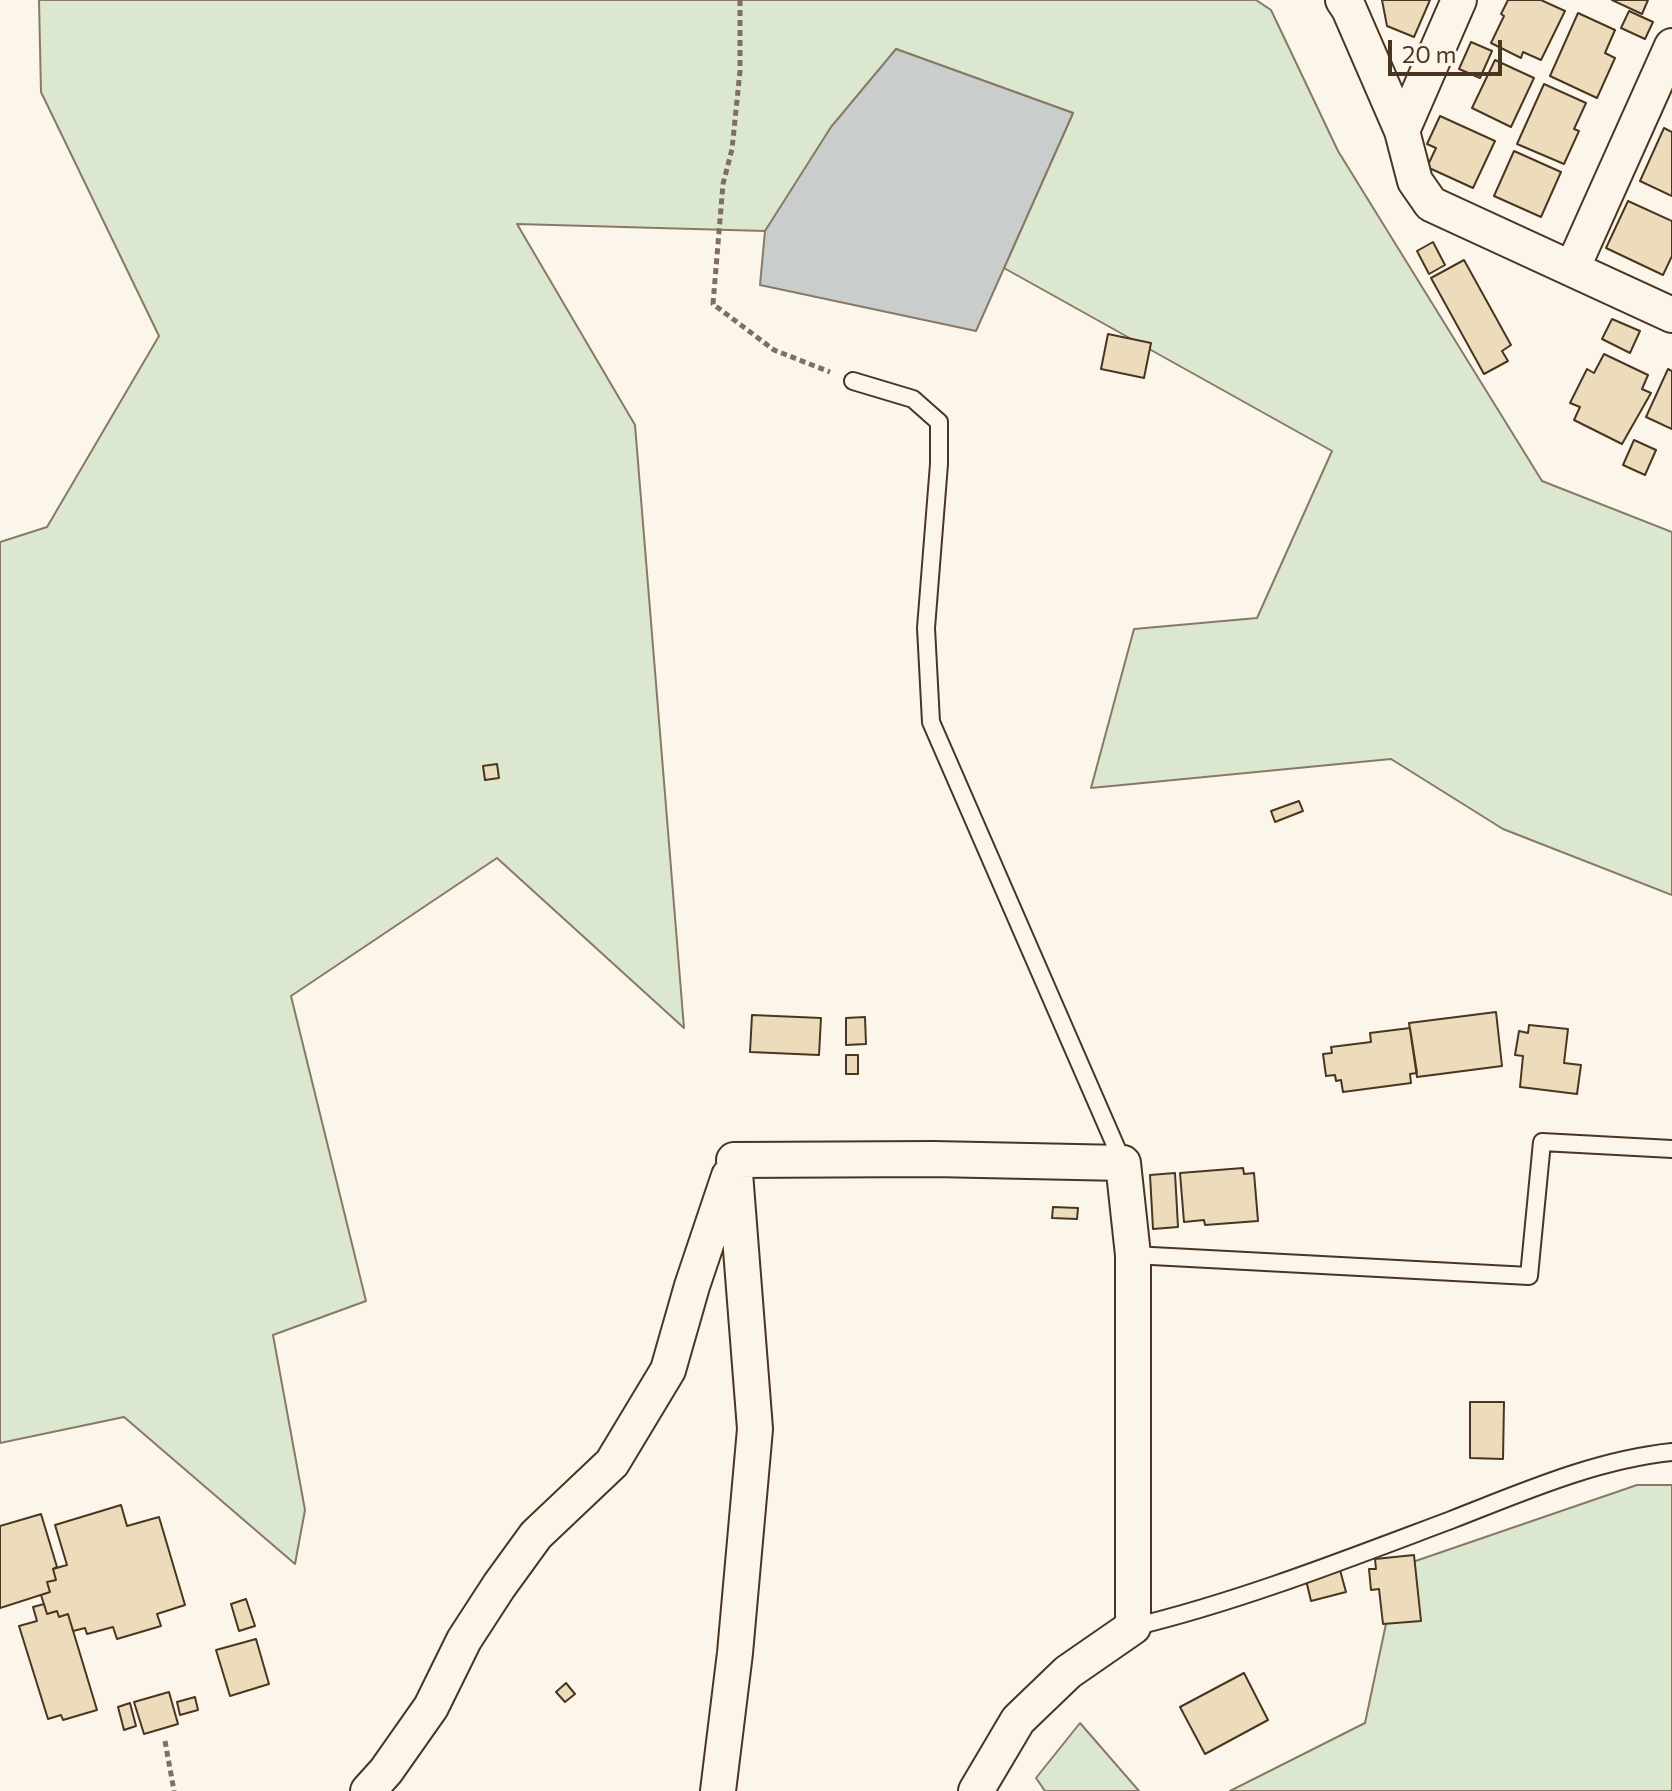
<!DOCTYPE html>
<html>
<head>
<meta charset="utf-8">
<style>
  body { margin:0 }
  #map { position:relative; width:1672px; height:1791px; overflow:hidden; background:#fbf6e9; font-family:Commissioner,sans-serif }
  canvas { display:block }
  .scale { position:absolute; left:1388px; top:40px; width:114px; height:36px; box-sizing:border-box; border:4px solid #4a3520; border-top:0; padding-left:10px; font-size:24px; line-height:28px; white-space:nowrap; color:#4a3520; -webkit-text-stroke:6px #fbf6e9; paint-order:stroke }
</style>
</head>
<body>
<div id="map">
<canvas width="1672" height="1791"></canvas>
<div class="scale">20 m</div>
</div>
<script>
const c = document.querySelector('canvas').getContext('2d');
c.lineJoin = 'round';
function fill(path, color) { c.fillStyle = color; c.fill(path, 'evenodd'); }
function strokePath(path, color, width, dash) { c.strokeStyle = color; c.lineWidth = width; c.lineCap = dash ? 'butt' : 'round'; c.setLineDash(dash || []); c.stroke(path); }
const green = new Path2D(`
  M 39,0 L 1256,0 L 1271,10 L 1338,151 L 1542,481 L 1672,532 L 1672,895 L 1503,829 L 1391,759 L 1091,788 L 1134,629 L 1257,618 L 1332,451 L 1004,268 L 1073,113 L 896,49 L 765,231 L 517,224 L 635,425 L 684,1028 L 497,858 L 291,996 L 366,1301 L 273,1335 L 305,1510 L 295,1564 L 124,1417 L 0,1443 L 0,542 L 47,527 L 159,336 L 41,92 Z
  M 1637,1485 L 1672,1485 L 1672,1791 L 1230,1791 L 1365,1723 L 1398,1567 Z
  M 1080,1723 L 1139,1791 L 1045,1791 L 1036,1778 Z`);
fill(green, '#dce7d0');
strokePath(green, '#887966', 2);
const water = new Path2D(`
  M 896,49 L 1073,113 L 976,331 L 760,285 L 765,231 L 831,127 Z`);
fill(water, '#c9cecd');
strokePath(water, '#887966', 2);
const building = new Path2D(`
  M 1382,0 L 1430,0 L 1414,37 L 1387,26 Z
  M 1508,0 L 1541,0 L 1565,11 L 1541,60 L 1523,52 L 1521,58 L 1491,43 L 1504,16 L 1501,14 Z
  M 1612,0 L 1648,0 L 1642,14 Z
  M 1629,11 L 1653,22 L 1645,39 L 1621,28 Z
  M 1578,13 L 1615,30 L 1605,53 L 1615,58 L 1597,98 L 1550,76 Z
  M 1471,42 L 1492,51 L 1480,78 L 1459,69 Z
  M 1495,60 L 1534,78 L 1511,127 L 1472,108 Z
  M 1544,84 L 1586,103 L 1574,129 L 1579,131 L 1564,164 L 1517,144 Z
  M 1440,116 L 1495,141 L 1473,188 L 1427,167 L 1436,148 L 1427,144 Z
  M 1664,128 L 1672,132 L 1672,196 L 1640,181 Z
  M 1514,151 L 1561,172 L 1541,217 L 1494,196 Z
  M 1628,201 L 1672,221 L 1672,256 L 1663,275 L 1606,248 Z
  M 1433,242 L 1445,265 L 1429,274 L 1417,251 Z
  M 1464,260 L 1511,345 L 1502,351 L 1508,361 L 1484,374 L 1431,278 Z
  M 1612,319 L 1640,331 L 1630,353 L 1602,339 Z
  M 1108,334 L 1151,343 L 1144,378 L 1101,369 Z
  M 1604,354 L 1648,375 L 1642,389 L 1651,393 L 1622,444 L 1574,420 L 1580,407 L 1570,403 L 1587,369 L 1594,373 Z
  M 1668,369 L 1672,371 L 1672,429 L 1646,417 Z
  M 1634,440 L 1656,450 L 1645,475 L 1623,465 Z
  M 497,764 L 499,778 L 485,780 L 483,766 Z
  M 1299,801 L 1303,811 L 1275,822 L 1271,811 Z
  M 1496,1012 L 1502,1066 L 1417,1077 L 1409,1023 Z
  M 752,1015 L 821,1018 L 819,1055 L 750,1052 Z
  M 865,1017 L 866,1044 L 846,1045 L 846,1018 Z
  M 1529,1025 L 1568,1029 L 1564,1063 L 1581,1065 L 1577,1094 L 1520,1087 L 1523,1056 L 1515,1055 L 1519,1031 L 1528,1033 Z
  M 1410,1028 L 1417,1073 L 1410,1074 L 1411,1083 L 1343,1092 L 1341,1080 L 1336,1081 L 1335,1075 L 1326,1076 L 1323,1054 L 1332,1053 L 1331,1047 L 1371,1042 L 1370,1033 Z
  M 846,1055 L 858,1055 L 858,1074 L 846,1074 Z
  M 1243,1168 L 1244,1174 L 1254,1173 L 1258,1221 L 1205,1225 L 1204,1220 L 1184,1222 L 1180,1173 Z
  M 1175,1173 L 1178,1227 L 1153,1229 L 1150,1175 Z
  M 1053,1207 L 1078,1208 L 1077,1219 L 1052,1218 Z
  M 1470,1402 L 1504,1402 L 1503,1459 L 1470,1458 Z
  M 121,1505 L 127,1526 L 159,1517 L 185,1605 L 157,1614 L 161,1626 L 117,1639 L 113,1627 L 87,1634 L 85,1628 L 73,1631 L 68,1614 L 59,1617 L 57,1611 L 47,1614 L 41,1595 L 50,1592 L 47,1582 L 56,1580 L 53,1569 L 67,1565 L 55,1525 Z
  M 41,1514 L 57,1567 L 53,1569 L 56,1580 L 47,1582 L 50,1592 L 0,1608 L 0,1526 Z
  M 1414,1555 L 1421,1621 L 1383,1624 L 1379,1589 L 1371,1590 L 1369,1569 L 1376,1569 L 1375,1559 Z
  M 1340,1570 L 1346,1592 L 1311,1601 L 1306,1580 Z
  M 246,1599 L 255,1626 L 239,1631 L 231,1604 Z
  M 44,1604 L 47,1614 L 57,1611 L 59,1617 L 68,1614 L 97,1710 L 63,1720 L 61,1715 L 48,1719 L 19,1626 L 37,1621 L 33,1607 Z
  M 256,1639 L 269,1684 L 230,1696 L 216,1650 Z
  M 1244,1673 L 1268,1720 L 1205,1754 L 1180,1707 Z
  M 566,1683 L 575,1694 L 565,1702 L 556,1692 Z
  M 169,1692 L 178,1724 L 144,1734 L 134,1702 Z
  M 195,1697 L 198,1710 L 180,1715 L 177,1702 Z
  M 130,1703 L 136,1726 L 124,1730 L 118,1707 Z`);
fill(building, '#ecdcbc');
strokePath(building, '#4a3520', 2);
const service = new Path2D(`
  M 853,381 L 913,399 L 939,422 L 939,464 L 926,628 L 931,722 L 1123,1163
  M 1133,1255 L 1529,1276 L 1542,1142 L 1672,1149
  M 1133,1627 C 1241,1601 1347,1559 1451,1520 C 1523,1492 1595,1460 1672,1452`);
const minor = new Path2D(`
  M 1343,0 L 1349,9 L 1402,131 L 1415,181 L 1431,204 L 1672,315
  M 1402,131 L 1459,0
  M 1572,269 L 1672,46
  M 368,1791 L 386,1771 L 431,1707 L 464,1640 L 499,1586 L 536,1535 L 612,1463 L 668,1370 L 692,1286 L 729,1176
  M 718,1791 L 735,1653 L 755,1429 L 734,1160 L 933,1159 L 1123,1163 L 1133,1255 L 1133,1627 L 1068,1672 L 1018,1720 L 976,1791`);
strokePath(service, '#4a3520', 20);
strokePath(minor, '#4a3520', 38);
strokePath(new Path2D(`
  M 740,0 L 740,71 L 732,149 L 723,184 L 713,304 L 774,350 L 830,372
  M 165,1741 L 174,1791`), '#7f6f5c', 5, [6, 4]);
strokePath(service, '#fbf6e9', 16);
strokePath(minor, '#fbf6e9', 34);
</script>
</body>
</html>
